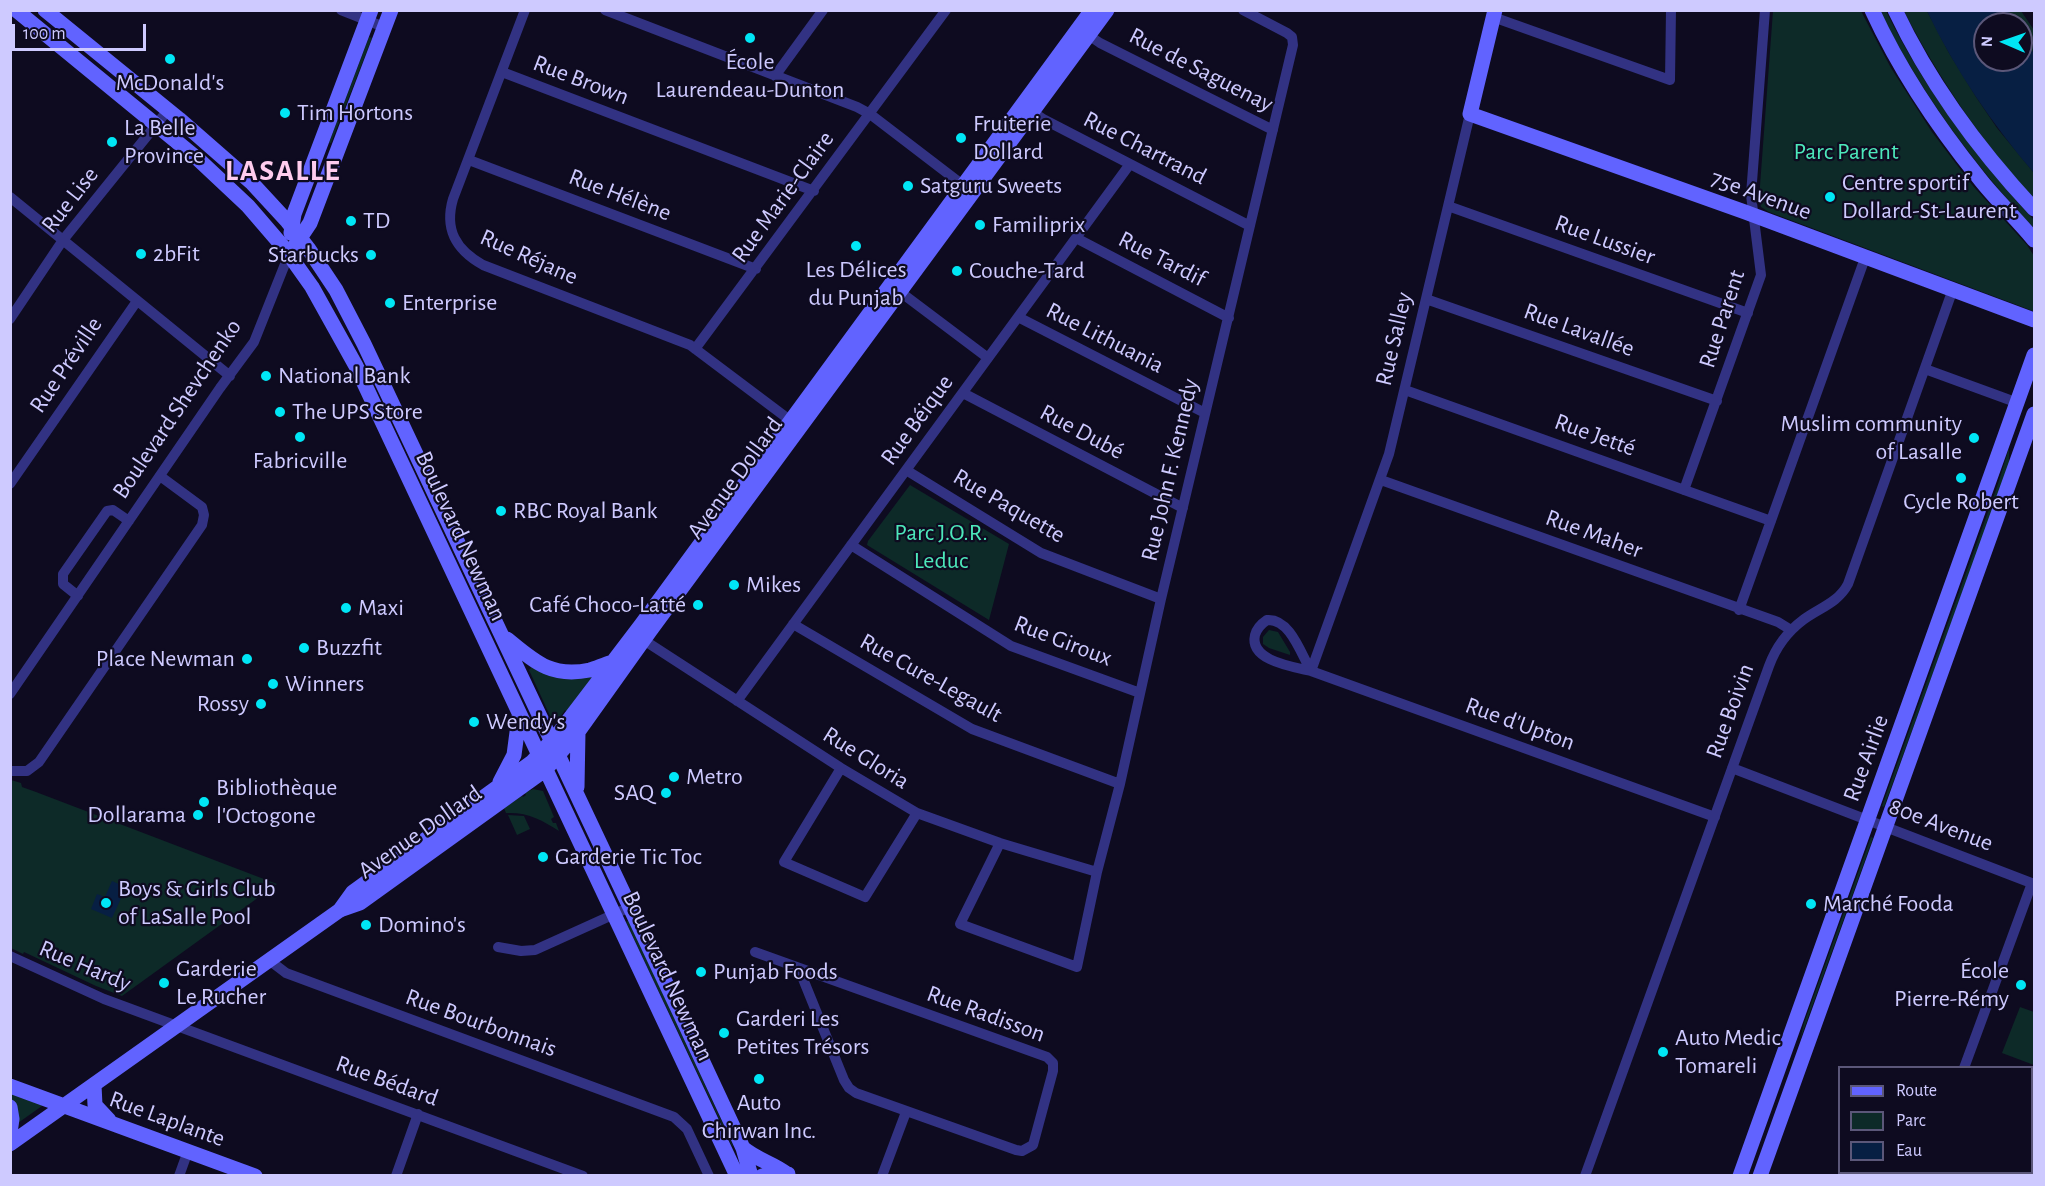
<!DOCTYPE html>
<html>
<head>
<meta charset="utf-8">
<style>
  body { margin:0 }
  #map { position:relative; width:2045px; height:1186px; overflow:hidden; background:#0e0b20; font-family:"Alegreya Sans",sans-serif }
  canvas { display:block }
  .frame { position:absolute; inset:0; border:12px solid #cecaff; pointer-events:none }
  .legend { position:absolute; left:1838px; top:1066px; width:195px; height:108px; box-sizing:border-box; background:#0e0b20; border:2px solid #5b5779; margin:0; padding:8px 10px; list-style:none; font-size:18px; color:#cecaff }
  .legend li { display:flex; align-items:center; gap:12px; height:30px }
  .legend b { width:30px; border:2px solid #5b5779 }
  .north { position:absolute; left:1973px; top:12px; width:60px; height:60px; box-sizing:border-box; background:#0e0b20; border:2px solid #5b5779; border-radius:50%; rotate:272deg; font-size:16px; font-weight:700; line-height:24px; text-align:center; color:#cecaff }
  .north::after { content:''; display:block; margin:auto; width:21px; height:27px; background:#00e6f5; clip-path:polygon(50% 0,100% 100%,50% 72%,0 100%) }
  .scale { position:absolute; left:12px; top:24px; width:134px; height:27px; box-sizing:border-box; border:3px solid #cecaff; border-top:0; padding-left:8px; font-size:18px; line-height:21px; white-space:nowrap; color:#cecaff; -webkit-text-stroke:4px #0e0b20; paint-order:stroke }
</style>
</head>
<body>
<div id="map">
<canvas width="2045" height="1186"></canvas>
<div class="frame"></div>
<ul class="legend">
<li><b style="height:8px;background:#6163ff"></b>Route</li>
<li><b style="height:16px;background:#0d2a28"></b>Parc</li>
<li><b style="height:16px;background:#071f43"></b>Eau</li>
</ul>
<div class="north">N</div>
<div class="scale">100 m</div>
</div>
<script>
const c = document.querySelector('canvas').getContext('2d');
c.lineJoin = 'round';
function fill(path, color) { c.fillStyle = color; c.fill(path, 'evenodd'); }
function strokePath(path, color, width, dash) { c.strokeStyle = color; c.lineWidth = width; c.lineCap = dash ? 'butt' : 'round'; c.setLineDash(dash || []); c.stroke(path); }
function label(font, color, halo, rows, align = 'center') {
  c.font = font + ' "Alegreya Sans",sans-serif'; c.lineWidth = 4.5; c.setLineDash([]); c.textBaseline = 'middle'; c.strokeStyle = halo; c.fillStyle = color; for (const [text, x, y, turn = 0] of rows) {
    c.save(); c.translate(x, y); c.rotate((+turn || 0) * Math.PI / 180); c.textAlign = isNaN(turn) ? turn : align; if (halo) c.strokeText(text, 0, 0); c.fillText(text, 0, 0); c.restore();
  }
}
fill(new Path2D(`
  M 1773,11 L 1861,11 L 1891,68 L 1932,132 L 1973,186 L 2027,245 L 2034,256 L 2034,310 L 2033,311 L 1769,212 L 1761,207 L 1759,199 Z
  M 1880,11 L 1886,11 C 1924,89 1976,157 2034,220 L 2034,228 C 1972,163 1920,91 1880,11 Z
  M 1904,11 L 1927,11 L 1949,53 L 1976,97 L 1997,128 L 2034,173 L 2034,199 C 1982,142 1939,79 1904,11 Z
  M 2008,11 L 2021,11 L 2034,30 L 2034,54 L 2021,33 L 2021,24 L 2016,24 Z
  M 369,37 L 372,38 L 331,143 L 329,143 Z
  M 2009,448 L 2009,465 L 1884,807 L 1882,806 L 1997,487 Z
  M 910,485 L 1009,544 L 989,620 L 867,545 L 868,541 Z
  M 1269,630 L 1278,632 L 1290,652 L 1290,655 L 1269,648 L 1263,644 L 1263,637 Z
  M 528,664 L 594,675 L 567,712 L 565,710 L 558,720 L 551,718 L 529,670 L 531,668 Z
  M 11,780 L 21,783 L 22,787 L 36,792 L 277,884 L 122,996 L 96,986 L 24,952 L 23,954 L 11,948 Z
  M 533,789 L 543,791 L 554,817 L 551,819 L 553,823 L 556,823 L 559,831 C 542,820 528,812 506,813 L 504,808 L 522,796 L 523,797 L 526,795 L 525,793 Z
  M 508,815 L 524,816 L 530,829 L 517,835 Z
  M 1871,837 L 1873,838 L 1800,1040 L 1804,1023 Z
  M 629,920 L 733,1146 L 732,1146 L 626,922 Z
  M 2020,1007 L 2034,1012 L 2034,1065 L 2002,1053 Z
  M 10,1091 L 40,1104 L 42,1106 L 18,1123 Z`), '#0d2a28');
fill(new Path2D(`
  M 1927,11 L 2008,11 L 2016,24 L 1985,24 L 1985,60 L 2021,60 L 2021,33 L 2034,54 L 2034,173 C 1992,124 1955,70 1927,11 Z
  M 112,881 L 132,890 L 129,896 L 123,894 L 112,918 L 91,909 L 97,894 L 105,897 Z`), '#071f43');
strokePath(new Path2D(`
  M 341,10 L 384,27
  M 525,10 L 453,199 C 444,230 456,250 483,265 L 690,345 L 795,424
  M 605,10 L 857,107 L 870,114 L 968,189
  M 1493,17 L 1670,80 L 1671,10
  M 1084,32 L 1100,43 L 1273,130
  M 502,72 L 814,191
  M 775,76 L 823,10
  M 1028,109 L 1043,119 L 1250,226
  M 1470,114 L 1389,454 L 1311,671 L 1715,817
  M 469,160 L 756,269
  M 10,197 L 230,376
  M 1448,206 L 1748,313
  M 1076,238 L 1229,318
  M 895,288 L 988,358
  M 1426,299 L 1717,401
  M 1018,317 L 1205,413
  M 10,319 L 63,240 L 168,110
  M 695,349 L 946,10
  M 1925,369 L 2018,403
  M 1405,390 L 1771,521
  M 963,393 L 1183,508
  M 906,470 L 1041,553 L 1161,599
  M 1381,480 L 1778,622 L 1791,630
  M 10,484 L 137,301
  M 1684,490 L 1761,275 L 1751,195 L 1765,10
  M 851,545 L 1011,646 L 1140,693
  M 78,596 L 63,584 L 63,574 L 107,511 L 113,510 L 129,521
  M 1739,610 L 1865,258
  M 1267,620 C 1290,618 1301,654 1311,671 C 1294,667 1249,661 1255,635 C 1257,628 1261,624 1267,620 Z
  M 793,624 L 972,729 L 1120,784
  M 639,637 L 841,768 L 917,813 L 1000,843 L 1097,872
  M 10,694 L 220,388 L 254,342 L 289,254
  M 737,701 L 1130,164
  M 841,768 L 784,862 L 865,897 L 917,813
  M 1732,768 L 2034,884
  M 10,771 L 27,771 L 39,762 L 202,525 L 204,515 L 202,507 L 160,476
  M 1000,843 L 960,924 L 1077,967 L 1097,872 L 1120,784 L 1161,599 L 1293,45 L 1292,37 L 1287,33 L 1243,10
  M 498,947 L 521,951 L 535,950 L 630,907
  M 755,952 L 1047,1057 L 1053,1063 L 1053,1071 L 1033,1145 L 1022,1151 L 1016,1150 L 856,1093 L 849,1088 L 844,1080 L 799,969
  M 10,956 L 104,999 L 583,1176
  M 269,960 L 286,973 L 674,1117 L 687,1129 L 709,1176
  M 1964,1068 L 2032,883
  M 2032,1125 L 2034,1126
  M 179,1176 L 188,1151
  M 396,1176 L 418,1114
  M 882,1176 L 906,1112
  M 1585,1176 L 1769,666 C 1776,647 1787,632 1803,620 C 1819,608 1838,603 1848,584 L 1953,289
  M 1926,1176 L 1927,1172`), '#323283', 10);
strokePath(new Path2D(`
  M 16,10 L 199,160 L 248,206 L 285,249 L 312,287 L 356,366 L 737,1176
  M 45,10 L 179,119 L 251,182 L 287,221 L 308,248 L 336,290 L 364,344 L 680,1013 L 743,1148 L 751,1176
  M 1495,10 L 1470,114 L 1745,212 L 2034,320
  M 1872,10 C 1900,71 1937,126 1979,178 C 1996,200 2017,219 2034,240
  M 1895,10 C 1930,84 1979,150 2034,209
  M 291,233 L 294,214 L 371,10
  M 296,244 L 310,223 L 391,10
  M 507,639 C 535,662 551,678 590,670 C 597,668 605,664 613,662
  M 500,782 L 514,755 L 519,717
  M 577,787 L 578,732
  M 340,910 L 353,892 L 532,762 L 558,734 L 641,625 L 1092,10
  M 94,1085 L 95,1105 L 109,1120
  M 10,1086 L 255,1176
  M 10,1107 L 12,1119 L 10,1133
  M 10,1144 L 340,910 L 360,903 L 545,770 L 578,732 L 650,631 L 1107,10
  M 743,1148 C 757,1160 773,1163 787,1174
  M 762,1176 L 775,1173 L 788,1174
  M 1740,1176 L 2034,355
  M 1760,1176 L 2034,414`), '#6163ff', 15);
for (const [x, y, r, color] of [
  [750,38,6,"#00e6f5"],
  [170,59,6,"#00e6f5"],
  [285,113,6,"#00e6f5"],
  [961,138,6,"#00e6f5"],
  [112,142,6,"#00e6f5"],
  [908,186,6,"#00e6f5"],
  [1830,197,6,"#00e6f5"],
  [351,221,6,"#00e6f5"],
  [980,225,6,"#00e6f5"],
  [856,246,6,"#00e6f5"],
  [141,254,6,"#00e6f5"],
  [371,255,6,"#00e6f5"],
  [957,271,6,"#00e6f5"],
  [390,303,6,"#00e6f5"],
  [266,376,6,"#00e6f5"],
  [280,412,6,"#00e6f5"],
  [300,437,6,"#00e6f5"],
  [1974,438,6,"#00e6f5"],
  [1961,478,6,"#00e6f5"],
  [501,511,6,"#00e6f5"],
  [734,585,6,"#00e6f5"],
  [698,605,6,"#00e6f5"],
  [346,608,6,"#00e6f5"],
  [304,648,6,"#00e6f5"],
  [247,659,6,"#00e6f5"],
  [273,684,6,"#00e6f5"],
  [261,704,6,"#00e6f5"],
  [474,722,6,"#00e6f5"],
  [674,777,6,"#00e6f5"],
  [666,793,6,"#00e6f5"],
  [204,802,6,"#00e6f5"],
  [198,815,6,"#00e6f5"],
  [543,857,6,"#00e6f5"],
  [106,903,6,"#00e6f5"],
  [1811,904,6,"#00e6f5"],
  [366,925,6,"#00e6f5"],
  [701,972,6,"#00e6f5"],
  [164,983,6,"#00e6f5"],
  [2021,985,6,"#00e6f5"],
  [724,1033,6,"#00e6f5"],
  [1663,1052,6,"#00e6f5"],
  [759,1079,6,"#00e6f5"]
]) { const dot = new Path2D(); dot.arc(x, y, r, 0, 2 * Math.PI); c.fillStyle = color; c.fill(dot); strokePath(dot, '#0e0b20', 2); }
label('24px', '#cecaff', '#0e0b20', [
  ["École",750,62,"center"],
  ["Laurendeau-Dunton",750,90,"center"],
  ["McDonald's",170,83,"center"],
  ["Tim Hortons",297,113],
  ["Fruiterie",973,124],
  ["Dollard",973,152],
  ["La Belle",124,128],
  ["Province",124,156],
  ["Centre sportif",1842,183],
  ["Dollard-St-Laurent",1842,211],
  ["Satguru Sweets",920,186],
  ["TD",363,221],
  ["Familiprix",992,225],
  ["2bFit",153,254],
  ["Starbucks",359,255,"right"],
  ["Les Délices",856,270,"center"],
  ["du Punjab",856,298,"center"],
  ["Couche-Tard",969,271],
  ["Enterprise",402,303],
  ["National Bank",278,376],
  ["The UPS Store",292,412],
  ["Muslim community",1962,424,"right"],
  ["of Lasalle",1962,452,"right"],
  ["Fabricville",300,461,"center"],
  ["Cycle Robert",1961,502,"center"],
  ["RBC Royal Bank",513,511],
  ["Mikes",746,585],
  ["Café Choco-Latté",686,605,"right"],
  ["Maxi",358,608],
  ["Buzzfit",316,648],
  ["Place Newman",235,659,"right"],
  ["Winners",285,684],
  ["Rossy",249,704,"right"],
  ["Wendy's",486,722],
  ["Metro",686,777],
  ["Bibliothèque",216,788],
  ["l'Octogone",216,816],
  ["SAQ",654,793,"right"],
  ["Dollarama",186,815,"right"],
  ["Garderie Tic Toc",555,857],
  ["Boys & Girls Club",118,889],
  ["of LaSalle Pool",118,917],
  ["Marché Fooda",1823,904],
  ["Domino's",378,925],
  ["Garderie",176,969],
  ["Le Rucher",176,997],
  ["École",2009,971,"right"],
  ["Pierre-Rémy",2009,999,"right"],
  ["Punjab Foods",713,972],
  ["Garderi Les",736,1019],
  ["Petites Trésors",736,1047],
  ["Auto Medic",1675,1038],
  ["Tomareli",1675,1066],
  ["Auto",759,1103,"center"],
  ["Chirwan Inc.",759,1131,"center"]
], 'left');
label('24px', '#cecaff', '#0e0b20', [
  ["Rue de Saguenay",1201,70,27],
  ["Rue Brown",581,80,21],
  ["Rue Chartrand",1145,148,27],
  ["Rue Hélène",620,195,21],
  ["75e Avenue",1761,195,20],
  ["Rue Marie-Claire",783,197,-54],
  ["Rue Lise",70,200,-52],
  ["Rue Lussier",1605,240,20],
  ["Rue Réjane",529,257,24],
  ["Rue Tardif",1162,259,27],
  ["Rue Parent",1722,319,-72],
  ["Rue Lavallée",1579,330,20],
  ["Rue Lithuania",1105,338,27],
  ["Rue Salley",1394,339,-77],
  ["Rue Préville",66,365,-56],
  ["Boulevard Shevchenko",177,409,-56],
  ["Rue Béique",917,420,-54],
  ["Rue Dubé",1082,432,28],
  ["Rue Jetté",1595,435,20],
  ["Rue John F. Kennedy",1170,470,-77],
  ["Avenue Dollard",735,478,-54],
  ["Rue Paquette",1009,506,30],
  ["Rue Maher",1594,534,20],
  ["Boulevard Newman",461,536,65],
  ["Rue Giroux",1063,641,21],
  ["Rue Cure-Legault",931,678,29],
  ["Rue Boivin",1730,711,-70],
  ["Rue d'Upton",1520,724,20],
  ["Rue Gloria",866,758,32],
  ["Rue Airlie",1866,758,-70],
  ["80e Avenue",1941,825,21],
  ["Avenue Dollard",420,832,-35],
  ["Rue Hardy",85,966,23],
  ["Boulevard Newman",668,976,65],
  ["Rue Radisson",986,1014,20],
  ["Rue Bourbonnais",481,1023,20],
  ["Rue Bédard",387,1081,20],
  ["Rue Laplante",167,1119,20]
]);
label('24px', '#4de8bb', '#0e0b20', [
  ["Parc Parent",1846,152],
  ["Parc J.O.R.",941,533],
  ["Leduc",941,561]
]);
c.letterSpacing = '1.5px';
label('bold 30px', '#fce', '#0e0b20', [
  ["LASALLE",283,171]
]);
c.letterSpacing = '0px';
</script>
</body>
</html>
